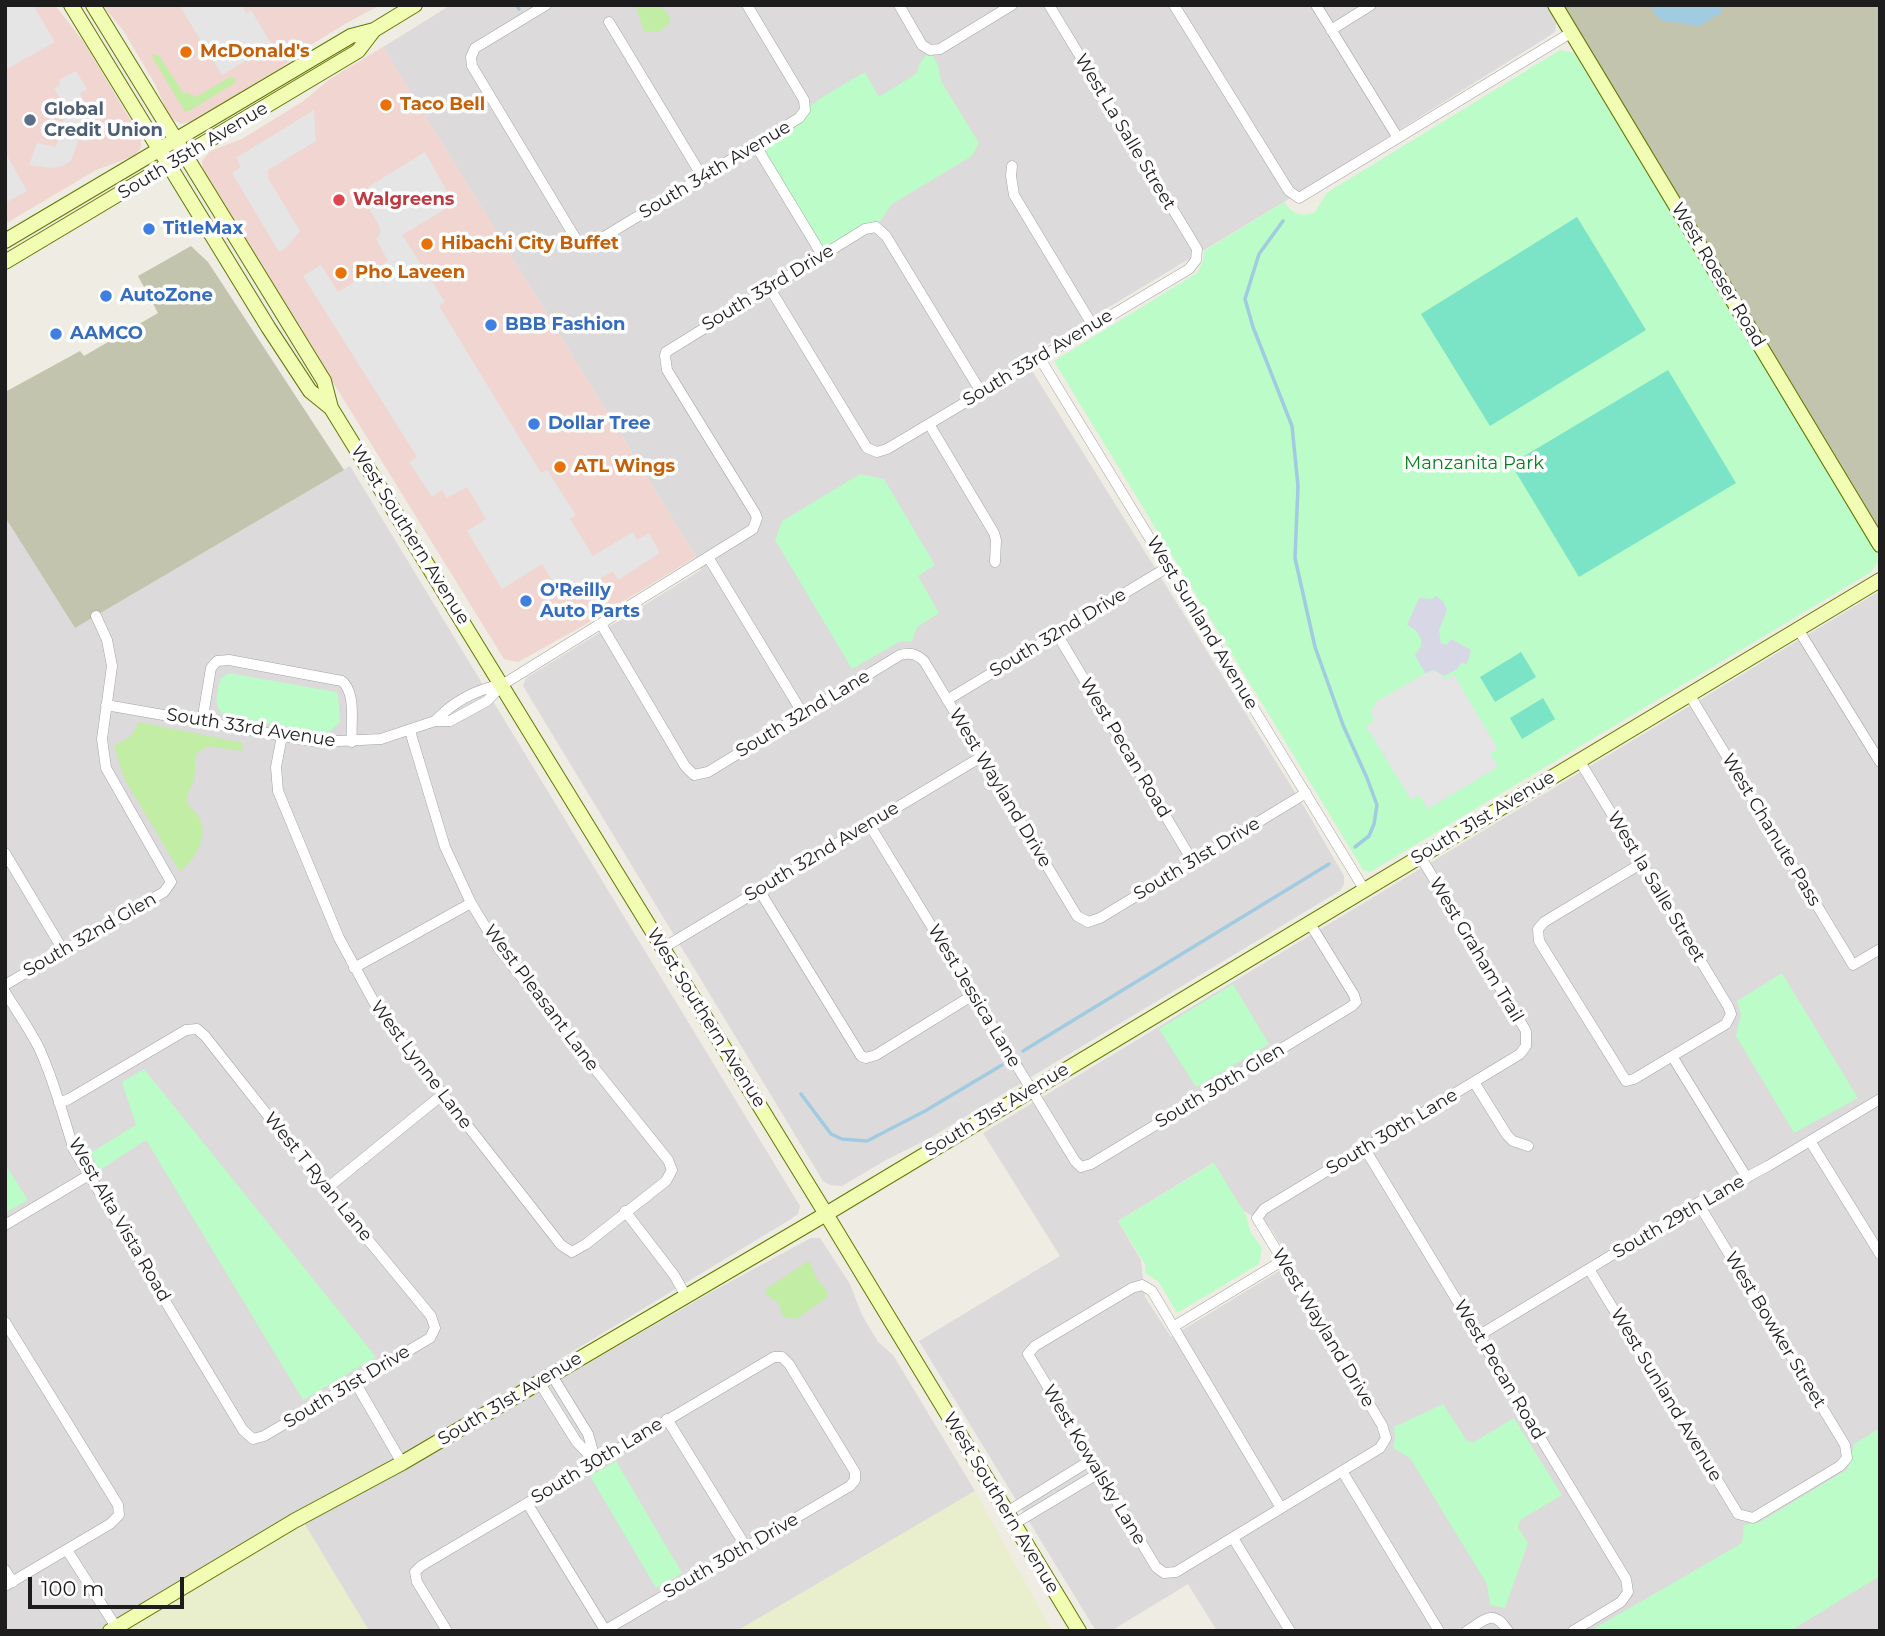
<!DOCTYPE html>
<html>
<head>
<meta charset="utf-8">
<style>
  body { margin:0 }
  #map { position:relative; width:1885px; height:1636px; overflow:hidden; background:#efece3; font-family:Montserrat,sans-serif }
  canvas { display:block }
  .frame { position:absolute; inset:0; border:7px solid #1d1d1d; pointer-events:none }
  .scale { position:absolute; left:28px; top:1577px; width:156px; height:32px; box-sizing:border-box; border:4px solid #1d1d1d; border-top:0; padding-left:9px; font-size:21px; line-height:24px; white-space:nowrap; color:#1d1d1d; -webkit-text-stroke:5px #fff; paint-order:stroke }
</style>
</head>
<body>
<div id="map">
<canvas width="1885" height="1636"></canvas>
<div class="frame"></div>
<div class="scale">100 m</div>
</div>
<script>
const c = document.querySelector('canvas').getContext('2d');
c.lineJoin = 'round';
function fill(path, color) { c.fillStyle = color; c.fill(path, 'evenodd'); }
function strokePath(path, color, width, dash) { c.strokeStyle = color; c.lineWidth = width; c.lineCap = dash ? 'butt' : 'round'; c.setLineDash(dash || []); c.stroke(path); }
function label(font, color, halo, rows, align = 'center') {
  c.font = font + ' Montserrat,sans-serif'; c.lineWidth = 7; c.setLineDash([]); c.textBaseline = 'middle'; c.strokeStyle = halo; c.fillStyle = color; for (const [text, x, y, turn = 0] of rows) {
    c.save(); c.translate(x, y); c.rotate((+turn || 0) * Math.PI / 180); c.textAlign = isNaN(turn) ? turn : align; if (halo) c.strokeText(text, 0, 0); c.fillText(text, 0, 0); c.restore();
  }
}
fill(new Path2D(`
  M 451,5 L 1546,5 L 1556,21 L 1555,32 L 1549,36 L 1284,202 L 1024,358 L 1306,810 L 1344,876 L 1344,884 L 1341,890 L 930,1138 L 886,1160 L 842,1186 L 830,1185 L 823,1181 L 523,686 L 526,678 L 701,570 L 696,557 L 383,47 Z
  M 350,466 L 800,1206 L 798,1214 L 791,1219 L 560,1359 L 570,1374 L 715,1290 L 811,1238 L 820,1238 L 850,1284 L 862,1315 L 878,1342 L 893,1355 L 975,1491 L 737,1631 L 369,1631 L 298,1513 L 109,1631 L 5,1631 L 5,517 L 75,628 Z
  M 1880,591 L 1880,1631 L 1217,1631 L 1188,1584 L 1111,1631 L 1096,1631 L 919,1341 L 1060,1256 L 983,1133 ZM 1213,1163 L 1241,1209 L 1270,1227 L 1292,1263 L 1171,1337 L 1145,1297 L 1141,1260 L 1118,1221 Z`), '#dcdada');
fill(new Path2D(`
  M 5,5 L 55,5 L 85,44 L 140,136 L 141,145 L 140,149 L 134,156 L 96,170 L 5,224 Z
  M 102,5 L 380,5 L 345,24 L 311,45 L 282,67 L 194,121 L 181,124 L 170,118 L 155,84 L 123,30 Z
  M 383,47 L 696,557 L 581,627 L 518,662 L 504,659 L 203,172 L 202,161 L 210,151 L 242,139 L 302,102 L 330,79 Z`), '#f1d5d0');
fill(new Path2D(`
  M 1561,5 L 1880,5 L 1880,536 Z
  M 191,246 L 208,262 L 344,470 L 75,628 L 5,517 L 5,392 L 80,351 L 84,356 L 158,313 L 138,276 Z`), '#c2c4ae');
fill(new Path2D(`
  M 975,1491 L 1052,1631 L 737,1631 Z
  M 304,1523 L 369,1631 L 125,1631 Z`), '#e9efcc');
fill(new Path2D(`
  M 635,5 L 659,5 L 669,15 L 670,23 L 659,32 L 644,31 Z
  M 154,54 L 159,56 L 184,94 L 186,92 L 196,97 L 230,77 L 235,78 L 236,82 L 191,110 L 185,112 L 154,60 L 152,55 Z
  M 139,722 L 243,743 L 242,751 L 208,746 L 195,755 C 195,763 196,771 194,778 C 193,785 187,792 187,799 C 187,806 192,809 196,813 C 212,833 196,858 180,872 L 124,778 L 114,746 L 131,736 Z
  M 809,1261 L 818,1281 L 828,1292 L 828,1297 C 817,1304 807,1311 797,1319 L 783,1317 L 779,1304 L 765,1293 L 766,1289 Z`), '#c1eda5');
fill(new Path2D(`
  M 930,50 L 938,65 L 941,81 L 979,143 L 972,156 L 892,204 L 876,227 L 822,255 L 756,146 L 824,96 L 865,72 L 879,97 L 916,74 L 920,63 Z
  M 1560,50 L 1574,53 L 1877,551 L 1878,562 L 1871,572 L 1370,872 L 1363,870 L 1359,863 L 1054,361 L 1197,273 L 1203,261 L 1204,251 L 1284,202 C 1293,214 1301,218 1315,212 L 1326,194 L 1333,189 Z
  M 860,474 L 884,479 L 935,565 L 918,576 L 939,613 L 917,627 L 912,641 L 899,642 L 852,669 L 775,540 L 782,521 Z
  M 229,673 L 336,692 L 338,694 L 340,722 L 328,733 L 226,717 C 212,706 217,695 220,679 Z
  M 1782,973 L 1858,1098 L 1794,1133 L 1736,1036 L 1741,1014 L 1737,1001 Z
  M 1233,984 L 1269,1044 L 1196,1087 L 1159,1029 Z
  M 144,1069 L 376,1357 L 303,1400 L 146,1140 L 100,1170 L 90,1153 L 136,1125 L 122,1082 Z
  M 1214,1163 L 1246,1215 L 1250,1231 L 1262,1248 L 1259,1264 L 1177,1313 L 1159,1282 L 1145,1273 L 1145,1264 L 1118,1221 Z
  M 5,1164 L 28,1200 L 5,1213 Z
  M 1443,1404 L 1467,1441 L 1474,1442 L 1514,1418 L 1562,1495 L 1520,1520 L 1518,1527 L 1528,1543 L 1505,1608 L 1490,1605 L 1487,1584 L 1410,1458 L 1393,1448 L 1395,1438 L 1394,1427 Z
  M 1880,1428 L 1880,1576 L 1790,1631 L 1590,1631 L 1742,1543 L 1744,1525 L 1760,1522 L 1848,1469 L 1854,1444 Z
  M 616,1461 L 682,1573 L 656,1588 L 590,1476 Z`), '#bcfcc8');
fill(new Path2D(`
  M 1577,217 L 1646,330 L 1490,426 L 1421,314 Z
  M 1668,370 L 1736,483 L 1579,577 L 1511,464 Z
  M 1521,652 L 1536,677 L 1495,702 L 1480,677 Z
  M 1543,698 L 1555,719 L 1522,739 L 1510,718 Z`), '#7be3c6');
fill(new Path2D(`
  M 5,5 L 33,5 L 55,42 L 5,70 Z
  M 185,5 L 242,5 L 246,13 L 251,10 L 272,45 L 222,75 L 181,8 Z
  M 76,71 L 87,89 L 80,93 L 84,102 L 86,114 L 94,117 L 87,142 L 79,139 L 71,161 L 62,166 L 52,168 L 29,165 L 37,143 L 56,147 L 66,110 L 54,88 L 60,85 L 59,80 Z
  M 314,110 L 316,141 L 268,170 L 268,178 L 300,231 L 287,247 L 279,252 L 232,173 L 241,167 L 236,158 Z
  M 5,152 L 27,191 L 5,203 Z
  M 425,152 L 454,204 L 402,235 L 445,302 L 439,306 L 541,473 L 547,470 L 576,515 L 570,519 L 593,556 L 633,532 L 637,540 L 649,533 L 660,553 L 618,580 L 613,571 L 564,600 L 542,564 L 502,589 L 467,531 L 486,519 L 467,487 L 447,498 L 442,490 L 432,497 L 409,462 L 417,457 L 303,276 L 321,265 L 338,292 L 388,261 L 376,239 L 380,235 L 380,227 L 367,205 L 374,201 L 368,187 Z
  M 1429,671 L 1438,672 L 1445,679 L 1454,675 L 1498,749 L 1490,753 L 1498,767 L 1428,809 L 1419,795 L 1411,800 L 1366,726 L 1374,721 L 1371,711 L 1377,701 Z`), '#e5e5e5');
fill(new Path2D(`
  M 1436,596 L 1443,601 L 1447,610 L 1439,630 L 1441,643 L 1447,645 L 1451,639 L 1471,650 L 1467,664 L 1461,663 L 1457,669 L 1444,676 L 1434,670 L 1425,673 L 1415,655 L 1421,646 L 1421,639 L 1416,630 L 1407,625 L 1419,598 L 1432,599 Z`), '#d8d7e5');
fill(new Path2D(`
  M 1649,5 L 1723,5 L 1721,13 L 1699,26 L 1660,20 Z`), '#a0cbe0');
strokePath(new Path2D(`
  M 517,5 L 519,9
  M 1283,221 L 1259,254 L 1245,299 L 1253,327 L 1292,426 L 1298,486 L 1295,558 L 1315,647 L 1343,725 L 1367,778 L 1377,805 L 1374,824 L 1369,836 L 1355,847
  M 1023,1051 L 1329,864
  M 801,1094 L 831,1134 L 842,1139 L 867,1141 L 925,1111 L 1002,1065`), '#a0cbe0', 3.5);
const street = new Path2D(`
  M 546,5 L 475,48 L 471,57 L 472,66 L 576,239 L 585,245 L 594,243 L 799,118 L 805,110 L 804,100 L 747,5
  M 899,5 L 922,45 L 930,50 L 940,49 L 1012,5
  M 1174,5 L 1289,191 L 1299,198 L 1572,32
  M 1316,5 L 1398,138
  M 609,22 L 703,178
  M 1331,30 L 1371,5
  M 756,146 L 822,255
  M 1012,166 L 1011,176 L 1014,195 L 1093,326
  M 769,287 L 867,448 L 877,452 L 887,449 L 1189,269 L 1196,260 L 1197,249 L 1049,5
  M 1039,357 L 1364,889
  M 929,424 L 994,533 L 996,540 L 995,562
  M 708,557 L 803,714
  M 601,624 L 685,766 L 694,775 L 708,772 L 900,655 C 911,652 916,654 924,661 L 1077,916 L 1088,922 L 1100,918 L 1306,793
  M 1798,629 L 1880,762
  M 1057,634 L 1193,862
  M 1689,694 L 1853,965 L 1880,949
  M 947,700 L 1168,567
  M 106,705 L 318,742 L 381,739 L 435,721 L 450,721 L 487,701 L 502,685 L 753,529 L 757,518 L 755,513 L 667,370 L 665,356 L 666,352 L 865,229 L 876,227 L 886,236 L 981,392
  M 435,721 C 453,702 475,690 500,685
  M 202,722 L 211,668 L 217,661 L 229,660 L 342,681 C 357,694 350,724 352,742
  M 282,736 L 276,767 L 278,791 L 339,938 L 381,1015 L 561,1245 L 572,1252 L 586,1244 L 666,1181 L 672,1170 L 668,1160 L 499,949 L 471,903 L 445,847 L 410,731
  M 1579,760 L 1728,1006 L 1731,1014 L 1726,1024 L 1634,1079 L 1626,1081 L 1539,941 L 1538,929 L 1544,922 L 1642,863
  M 869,824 L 1075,1161 L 1081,1167 L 1091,1164 L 1352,1006 L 1356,1002 L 1354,995 L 1309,922
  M 5,853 L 63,950
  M 759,890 L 861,1056 L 866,1058 L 876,1055 L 973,995
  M 663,948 L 981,757
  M 354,968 L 471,903
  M 5,985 L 164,892 L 171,882 L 106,768 L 102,739 L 112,666 L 107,640 L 96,616
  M 5,992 C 16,1010 29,1028 39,1048 C 54,1080 63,1116 74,1150 L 243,1430 L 253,1439 L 264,1436 L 430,1338 L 435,1328 L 431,1316 L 326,1189 L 205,1036 L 197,1029 L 186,1030 L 69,1099 L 59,1103
  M 1672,1056 L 1747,1178
  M 1474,1082 L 1507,1135 L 1513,1141 L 1528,1146
  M 1810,1141 L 1880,1254
  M 1365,1149 L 1626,1579 L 1628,1592 L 1621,1602 L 1573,1631
  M 326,1189 L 442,1095
  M 625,1211 L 674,1275 L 686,1296
  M 5,1225 L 89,1175
  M 1589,1269 L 1738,1514 L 1753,1518 L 1840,1466 L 1847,1458 L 1845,1445 L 1698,1203
  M 5,1322 L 118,1505 L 119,1515 L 110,1524 L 5,1586
  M 1173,1327 L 1282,1261
  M 1478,1336 L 1698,1203 L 1768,1166 L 1880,1099
  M 551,1374 L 588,1434 L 596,1462
  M 355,1382 L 402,1463
  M 539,1382 L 576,1441 L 593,1459
  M 667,1419 L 746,1547
  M 1342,1471 L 1439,1631
  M 527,1503 L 605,1630
  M 1281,1508 L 1152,1291 L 1142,1285 L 1132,1288 L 1035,1346 L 1028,1354 L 1156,1567 L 1164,1573 L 1176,1572 L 1380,1448 L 1386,1438 L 1382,1425 L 1257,1218 L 1264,1209 L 1520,1054 L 1526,1046 L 1526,1031 L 1420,856
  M 1007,1512 L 1091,1460
  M 1014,1524 L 1099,1473
  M 1233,1538 L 1290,1631
  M 67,1550 L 116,1627
  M 5,1570 L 13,1582
  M 447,1631 L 417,1582 L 415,1572 L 421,1566 L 774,1357 L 782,1357 L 789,1364 L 855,1472 L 855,1480 L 850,1486 L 604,1631
  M 1467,1631 C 1485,1620 1493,1608 1508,1631`);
const secondary = new Path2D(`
  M 71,5 L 268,327 L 310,391 L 331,408
  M 93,5 L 324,381 L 331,408 L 826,1214 L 1079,1631
  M 1555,5 L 1880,545
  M 5,241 L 351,36 L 374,30 L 415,5
  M 5,262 L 358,51 L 374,30
  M 110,1631 L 294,1521 L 402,1463 L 826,1214 L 1880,580`);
strokePath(street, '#a4a4a4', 11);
strokePath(secondary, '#5f7900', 16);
strokePath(street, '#fff', 10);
strokePath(secondary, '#f1fdb3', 14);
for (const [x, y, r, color] of [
  [186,52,7,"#e8710a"],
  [386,105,7,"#e8710a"],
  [30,120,7,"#5c6f8a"],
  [339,200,7,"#e0444e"],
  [149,229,7,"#3f7fe0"],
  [427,244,7,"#e8710a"],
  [341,273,7,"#e8710a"],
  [106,296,7,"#3f7fe0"],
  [491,325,7,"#3f7fe0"],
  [56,334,7,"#3f7fe0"],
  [534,424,7,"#3f7fe0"],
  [560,467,7,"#e8710a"],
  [526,601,7,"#3f7fe0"]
]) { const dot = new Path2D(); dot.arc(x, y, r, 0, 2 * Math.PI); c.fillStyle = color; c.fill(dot); strokePath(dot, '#fff', 2.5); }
label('bold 18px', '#c56008', '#fff', [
  ["McDonald's",200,52],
  ["Taco Bell",400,105],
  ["Hibachi City Buffet",441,244],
  ["Pho Laveen",355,273],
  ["ATL Wings",574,467]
], 'left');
label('bold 18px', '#4e5e75', '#fff', [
  ["Global",44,110],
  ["Credit Union",44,131]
], 'left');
label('18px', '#1d1d1d', '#fff', [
  ["West La Salle Street",1125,132,59],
  ["South 35th Avenue",193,151,-31],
  ["South 34th Avenue",715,170,-31],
  ["West Roeser Road",1718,275,59],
  ["South 33rd Drive",768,288,-31],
  ["South 33rd Avenue",1038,358,-31],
  ["West Southern Avenue",410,535,58],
  ["West Sunland Avenue",1202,623,59],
  ["South 32nd Drive",1058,633,-31],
  ["South 32nd Lane",803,714,-31],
  ["South 33rd Avenue",251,728,9],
  ["West Pecan Road",1125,748,59],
  ["West Wayland Drive",1000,788,59],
  ["South 31st Avenue",1483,818,-31],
  ["West Chanute Pass",1771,830,59],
  ["South 32nd Avenue",822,852,-31],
  ["South 31st Drive",1197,859,-31],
  ["West la Salle Street",1656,887,59],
  ["South 32nd Glen",90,935,-30],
  ["West Graham Trail",1476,950,59],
  ["West Jessica Lane",974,996,59],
  ["West Pleasant Lane",541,998,53],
  ["West Southern Avenue",706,1018,58],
  ["West Lynne Lane",421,1065,53],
  ["South 30th Glen",1220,1086,-31],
  ["South 31st Avenue",997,1110,-31],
  ["South 30th Lane",1392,1132,-31],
  ["West T Ryan Lane",318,1177,51],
  ["South 29th Lane",1679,1217,-30],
  ["West Alta Vista Road",119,1220,60],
  ["West Wayland Drive",1323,1328,59],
  ["West Bowker Street",1775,1330,59],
  ["West Pecan Road",1499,1370,59],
  ["South 31st Drive",347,1387,-31],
  ["West Sunland Avenue",1666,1395,59],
  ["South 31st Avenue",510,1399,-31],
  ["South 30th Lane",597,1461,-31],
  ["West Kowalsky Lane",1094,1465,59],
  ["West Southern Avenue",1001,1503,59],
  ["South 30th Drive",731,1556,-30]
]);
label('bold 18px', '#be3a42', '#fff', [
  ["Walgreens",353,200]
], 'left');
label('bold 18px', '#366cbe', '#fff', [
  ["TitleMax",163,229],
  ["AutoZone",120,296],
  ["BBB Fashion",505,325],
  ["AAMCO",70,334],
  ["Dollar Tree",548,424],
  ["O'Reilly",540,591],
  ["Auto Parts",540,612]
], 'left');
label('18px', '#05821d', '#fff', [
  ["Manzanita Park",1474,464]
]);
</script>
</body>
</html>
